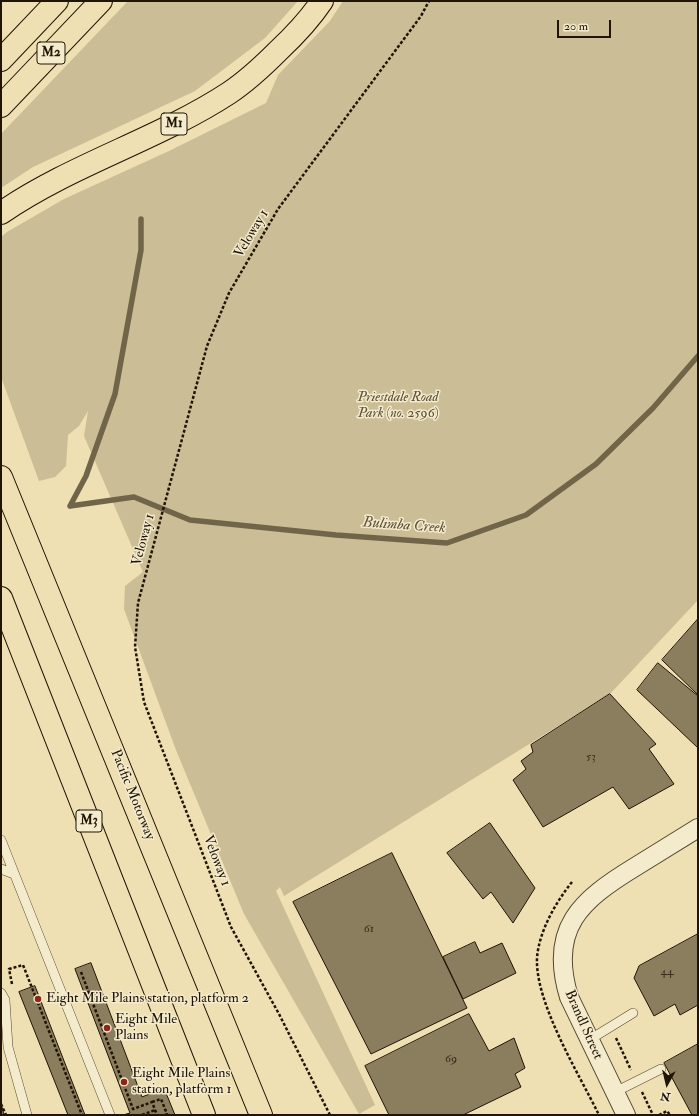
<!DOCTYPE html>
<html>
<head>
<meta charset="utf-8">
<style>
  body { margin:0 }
  #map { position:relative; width:699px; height:1116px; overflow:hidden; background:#eee0b2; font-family:"IM FELL Double Pica",serif }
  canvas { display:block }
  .frame { position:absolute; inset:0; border:2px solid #1f1405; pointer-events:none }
  .north { position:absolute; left:647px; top:1064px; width:40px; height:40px; -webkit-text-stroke:3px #f4ebcd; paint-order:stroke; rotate:188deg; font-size:11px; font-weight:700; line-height:16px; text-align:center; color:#1f1405 }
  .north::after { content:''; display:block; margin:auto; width:14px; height:18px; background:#1f1405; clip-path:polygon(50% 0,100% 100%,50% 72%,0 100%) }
  .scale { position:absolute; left:557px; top:20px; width:54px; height:18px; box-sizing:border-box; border:2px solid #1f1405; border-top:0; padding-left:5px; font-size:12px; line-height:14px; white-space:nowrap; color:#1f1405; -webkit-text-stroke:3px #f4ebcd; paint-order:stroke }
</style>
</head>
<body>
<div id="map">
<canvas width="699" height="1116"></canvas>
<div class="frame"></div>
<div class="north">N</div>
<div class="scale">20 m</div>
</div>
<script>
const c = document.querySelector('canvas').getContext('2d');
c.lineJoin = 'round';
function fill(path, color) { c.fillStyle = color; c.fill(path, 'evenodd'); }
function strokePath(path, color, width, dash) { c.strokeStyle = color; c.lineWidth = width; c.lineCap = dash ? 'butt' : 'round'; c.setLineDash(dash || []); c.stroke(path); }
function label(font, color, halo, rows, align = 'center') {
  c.font = font + ' "IM FELL Double Pica",serif'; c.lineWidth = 3; c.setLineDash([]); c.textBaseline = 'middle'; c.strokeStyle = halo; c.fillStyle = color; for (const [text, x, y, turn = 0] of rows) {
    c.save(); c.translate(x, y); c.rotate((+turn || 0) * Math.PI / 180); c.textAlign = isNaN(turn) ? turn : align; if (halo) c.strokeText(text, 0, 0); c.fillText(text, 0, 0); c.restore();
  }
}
fill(new Path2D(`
  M 128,1 L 298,1 L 265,38 L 195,91 L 33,167 L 1,188 L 1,134 Z
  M 343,1 L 698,1 L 698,600 L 610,694 L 284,896 L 280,887 L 276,891 L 375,1105 L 359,1114 L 244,914 L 176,750 L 124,609 L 125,586 L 143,572 L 84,436 L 88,411 L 79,426 L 68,435 L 66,466 L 55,477 L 39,481 L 1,377 L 1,237 L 7,232 L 64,199 L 169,151 L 266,103 L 278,75 L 330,21 Z`), '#cbbd95');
strokePath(new Path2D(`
  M 70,506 L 134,497 L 190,520 L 336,535 L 447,543 L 526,515 L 596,464 L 653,408 L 698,356
  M 70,506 L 86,476 L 115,394 L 141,250 L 141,219`), '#716549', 5.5);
const building = new Path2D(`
  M 698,619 L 698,695 L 662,660 Z
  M 658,663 L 698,696 L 698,748 L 637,690 Z
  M 610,694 L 656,744 L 649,749 L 674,784 L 629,809 L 613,787 L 543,827 L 513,780 L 526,769 L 521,761 L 533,752 L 531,745 Z
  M 490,823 L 535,888 L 513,923 L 491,892 L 483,899 L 447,853 Z
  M 392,853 L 467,1008 L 371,1054 L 293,902 Z
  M 698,934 L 698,1005 L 680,1015 L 675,1004 L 654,1016 L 634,978 L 639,966 Z
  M 475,942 L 480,953 L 502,943 L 516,973 L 463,999 L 443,957 Z
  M 91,963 L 142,1097 L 164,1088 L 175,1115 L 123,1115 L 130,1113 L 75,969 Z
  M 35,986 L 85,1115 L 68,1115 L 19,992 Z
  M 469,1014 L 489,1051 L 514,1038 L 525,1068 L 515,1074 L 521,1087 L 463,1115 L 389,1115 L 365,1066 Z
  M 698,1044 L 698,1115 L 692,1115 L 664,1063 Z
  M 1,1107 L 2,1107 L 4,1115 L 1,1115 Z`);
fill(building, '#8b7e5f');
strokePath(building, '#1f1405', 1);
const lane = new Path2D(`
  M 1,840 L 110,1115
  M 1,869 L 14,874
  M 1,993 L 5,1000 L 8,1047 L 27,1115
  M 589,1040 L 633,1013
  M 615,1092 L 661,1069`);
const street = new Path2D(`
  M 626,1115 L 569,997 C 548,928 581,900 635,867 C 656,854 677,841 698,828`);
const highway = new Path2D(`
  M 1,60 L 57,1
  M 1,106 L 101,1
  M 1,213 C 72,164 157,140 229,93 C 247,81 263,66 278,51 C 294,36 310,19 322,1
  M 1,477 L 261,1115
  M 1,598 L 204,1115`);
strokePath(lane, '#534730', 10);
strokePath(street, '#534730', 20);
strokePath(highway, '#1f1405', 24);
strokePath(new Path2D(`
  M 572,882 C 556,902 539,931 537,958 C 535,1003 579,1074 599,1115
  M 81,972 L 133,1109 L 152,1102 L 157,1115
  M 12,984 L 9,969 L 23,965 L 82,1115
  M 616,1038 L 631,1070
  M 642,1092 L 653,1115
  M 152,1102 L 161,1099 L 167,1114 L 165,1115
  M 1,1104 L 6,1115
  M 142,1115 L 155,1110
  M 330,1115 L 279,1014 L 231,927 L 144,702 L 135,647 L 138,603 L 207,346 L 229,293 L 278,209 L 421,16 L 429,1
  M 659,1115 L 667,1111 L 670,1115`), '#1f1405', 2.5, [3, 2]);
strokePath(lane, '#f4ebcd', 9);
strokePath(street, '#f4ebcd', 18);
strokePath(highway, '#eee0b2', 22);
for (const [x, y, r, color] of [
  [38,999,4,"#8f2418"],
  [107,1028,4,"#8f2418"],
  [124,1082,4,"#8f2418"]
]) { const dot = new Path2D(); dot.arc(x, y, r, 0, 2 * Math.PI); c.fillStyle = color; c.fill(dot); strokePath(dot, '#f4ebcd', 1.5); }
label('12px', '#3a2e1c', null, [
  ["53",591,757],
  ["61",369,929],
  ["44",667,972],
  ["69",451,1059]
]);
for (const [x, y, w] of [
  [51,53,28],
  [174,124,26],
  [89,821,26]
]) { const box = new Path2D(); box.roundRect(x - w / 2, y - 11, w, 22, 3); c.fillStyle = '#f4ebcd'; c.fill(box); strokePath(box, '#1f1405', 1); }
label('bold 13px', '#1f1405', null, [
  ["M2",51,53],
  ["M1",174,124],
  ["M3",89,821]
]);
label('14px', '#1f1405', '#f4ebcd', [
  ["Veloway 1",252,234,-59],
  ["Veloway 1",144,540,-75],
  ["Pacific Motorway",132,795,68],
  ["Veloway 1",216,861,69],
  ["Brandl Street",583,1025,66]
]);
label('italic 14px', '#5b4f37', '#f4ebcd', [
  ["Priestdale Road",398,398],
  ["Park (no. 2596)",398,414]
]);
label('14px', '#1f1405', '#f4ebcd', [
  ["Eight Mile Plains station, platform 2",46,999],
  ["Eight Mile",115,1020],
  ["Plains",115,1036],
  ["Eight Mile Plains",132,1074],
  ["station, platform 1",132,1090]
], 'left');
label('italic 15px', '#5d5138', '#f4ebcd', [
  ["Bulimba Creek",404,526,4]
]);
</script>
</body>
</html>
